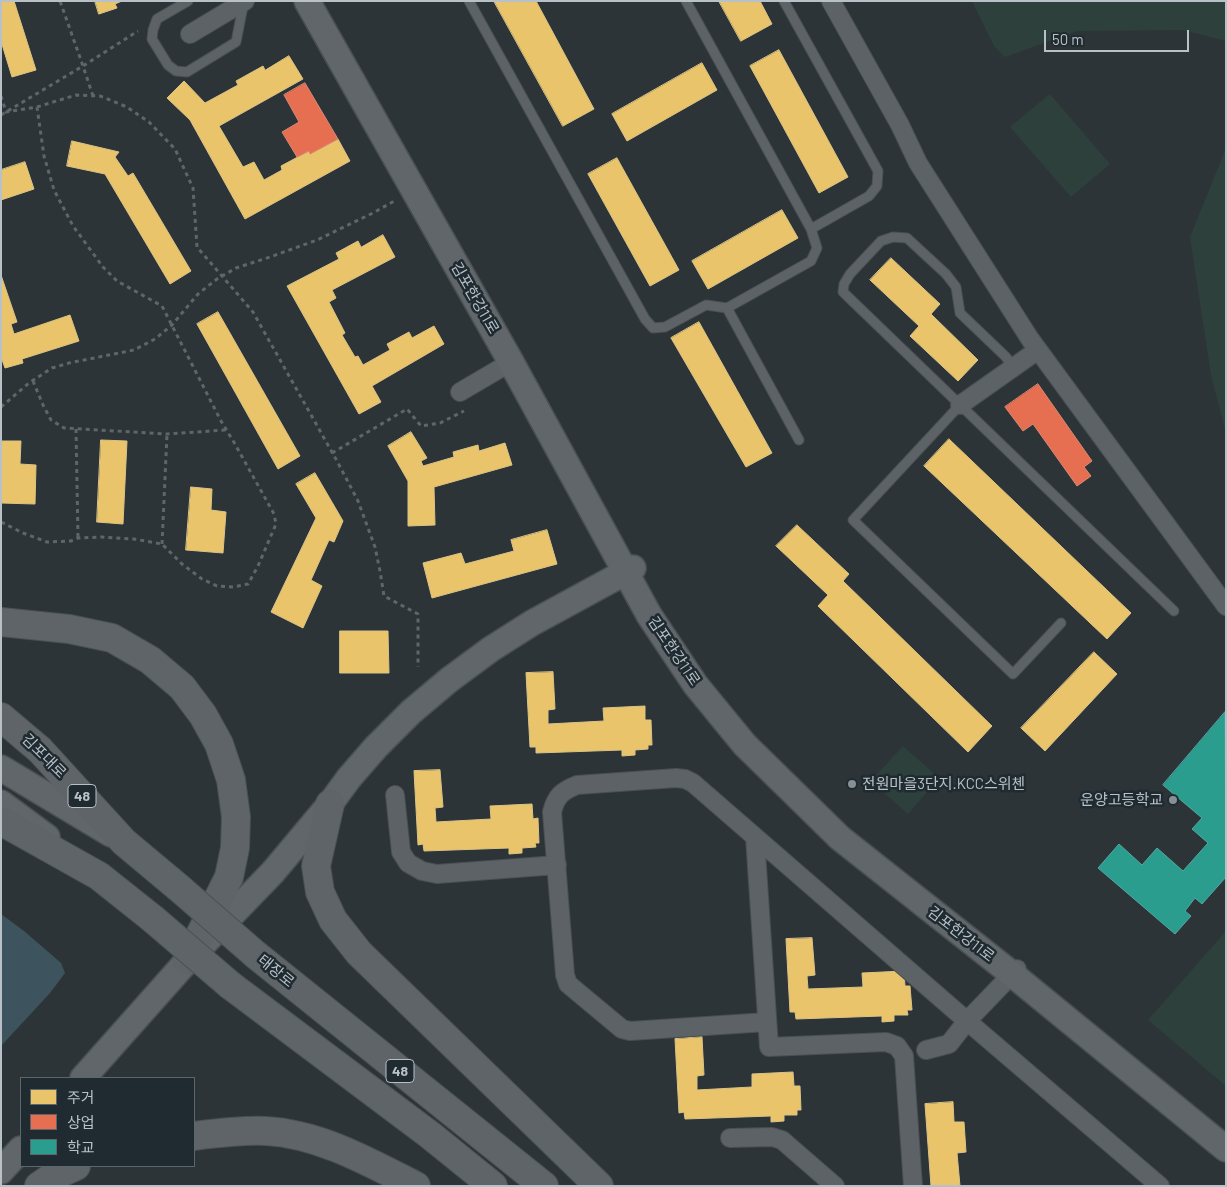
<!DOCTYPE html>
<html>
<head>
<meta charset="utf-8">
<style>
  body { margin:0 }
  #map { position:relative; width:1227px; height:1187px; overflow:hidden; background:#2c3437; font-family:Barlow,"Noto Sans KR",sans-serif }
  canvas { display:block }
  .frame { position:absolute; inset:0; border:2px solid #b7c1c7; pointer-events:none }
  .legend { position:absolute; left:20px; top:1077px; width:175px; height:90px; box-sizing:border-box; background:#202b31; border:1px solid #5c676d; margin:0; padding:6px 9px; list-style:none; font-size:15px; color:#b7c1c7 }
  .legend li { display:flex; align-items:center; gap:10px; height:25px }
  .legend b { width:25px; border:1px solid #5c676d }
  .scale { position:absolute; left:1044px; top:30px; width:145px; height:22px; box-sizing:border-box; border:2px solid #b7c1c7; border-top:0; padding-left:6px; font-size:15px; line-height:18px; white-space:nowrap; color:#b7c1c7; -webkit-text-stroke:4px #202b31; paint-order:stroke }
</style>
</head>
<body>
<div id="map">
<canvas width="1227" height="1187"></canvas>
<div class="frame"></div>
<ul class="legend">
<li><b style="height:14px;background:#e9c46a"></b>주거</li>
<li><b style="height:14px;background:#e76f51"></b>상업</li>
<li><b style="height:14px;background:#2a9d8f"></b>학교</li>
</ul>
<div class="scale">50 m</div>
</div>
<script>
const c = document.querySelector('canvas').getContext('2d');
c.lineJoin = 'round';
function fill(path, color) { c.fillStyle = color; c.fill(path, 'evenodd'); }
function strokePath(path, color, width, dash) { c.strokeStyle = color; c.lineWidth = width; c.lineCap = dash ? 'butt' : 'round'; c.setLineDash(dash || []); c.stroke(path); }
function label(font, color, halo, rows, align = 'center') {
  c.font = font + ' Barlow,"Noto Sans KR",sans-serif'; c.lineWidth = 5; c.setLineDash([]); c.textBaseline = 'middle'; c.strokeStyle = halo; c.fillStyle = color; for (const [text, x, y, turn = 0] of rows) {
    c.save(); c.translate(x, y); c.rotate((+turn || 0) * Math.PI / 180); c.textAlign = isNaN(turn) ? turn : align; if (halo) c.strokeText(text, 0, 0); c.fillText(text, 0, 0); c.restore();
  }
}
fill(new Path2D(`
  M 972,1 L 1226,1 L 1226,41 L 1183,30 L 1077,31 L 1005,57 L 994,46 Z
  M 1050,94 L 1110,164 L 1071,197 L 1010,127 Z
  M 1226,148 L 1226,433 L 1211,375 L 1190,237 Z
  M 903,746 L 939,778 L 908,814 L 871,781 Z
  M 1226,931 L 1226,1086 L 1148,1020 Z`), '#2d403c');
fill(new Path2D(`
  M 1,914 L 24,931 L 61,963 L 65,973 L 50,993 L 1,1046 Z`), '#3d545e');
const homes = new Path2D(`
  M 1,1 L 14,1 L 36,70 L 12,77 L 1,41 Z
  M 95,1 L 122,1 L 115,4 L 117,8 L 99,14 Z
  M 494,1 L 536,1 L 594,109 L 563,126 Z
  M 719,1 L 760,1 L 772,24 L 741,41 Z
  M 779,50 L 848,177 L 819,193 L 750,66 Z
  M 289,56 L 303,79 L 219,126 L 243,167 L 254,162 L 264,180 L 282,170 L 281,166 L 309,151 L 310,154 L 338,139 L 350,161 L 245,219 L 190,120 L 167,98 L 184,81 L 205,103 L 238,85 L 236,81 L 263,66 L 265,70 Z
  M 702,63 L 717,90 L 627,141 L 612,114 Z
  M 72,141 L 119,152 L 115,157 L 128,176 L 133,173 L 191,271 L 170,284 L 105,174 L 67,166 Z
  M 617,158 L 679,270 L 650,286 L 588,174 Z
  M 25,162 L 34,189 L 1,200 L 1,170 Z
  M 782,210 L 798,238 L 708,289 L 692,261 Z
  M 383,235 L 395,257 L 332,290 L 336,298 L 329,302 L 345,333 L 342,335 L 355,357 L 358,356 L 363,365 L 390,350 L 387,344 L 409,332 L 412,338 L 434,326 L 444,344 L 372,386 L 381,402 L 359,414 L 287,286 L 339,259 L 336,253 L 358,241 L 361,247 Z
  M 891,258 L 940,304 L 931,314 L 978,360 L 958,381 L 910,336 L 919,326 L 870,280 Z
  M 1,275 L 17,322 L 11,324 L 14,334 L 70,315 L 79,341 L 22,359 L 23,363 L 5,368 L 1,357 Z
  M 218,312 L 300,456 L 278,469 L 197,324 Z
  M 699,322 L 772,453 L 746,467 L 671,338 Z
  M 411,432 L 427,458 L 421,461 L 423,466 L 454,457 L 453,452 L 478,445 L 479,451 L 505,443 L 512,465 L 434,487 L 435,525 L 408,526 L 408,481 L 388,446 Z
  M 949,439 L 1131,613 L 1107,639 L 924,466 Z
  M 101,440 L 127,441 L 123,524 L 97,522 Z
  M 1,441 L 21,441 L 20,464 L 36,465 L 35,504 L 1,503 Z
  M 315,473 L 343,521 L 334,542 L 329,540 L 311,580 L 322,586 L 303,628 L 271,612 L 316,518 L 296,484 Z
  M 191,487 L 212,489 L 211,510 L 226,512 L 223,553 L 186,550 Z
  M 797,525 L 849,574 L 843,581 L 992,726 L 968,752 L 818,606 L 828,595 L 776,546 Z
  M 547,530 L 557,564 L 432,598 L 423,563 L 461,553 L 465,564 L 514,551 L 511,540 Z
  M 340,631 L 388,631 L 389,673 L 340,673 Z
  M 1094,652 L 1117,674 L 1045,751 L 1021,728 Z
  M 553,672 L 555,709 L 548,710 L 548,724 L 604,721 L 603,708 L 645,706 L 645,720 L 651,720 L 652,745 L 648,745 L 648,749 L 635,750 L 635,755 L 622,756 L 622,750 L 536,753 L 536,747 L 530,747 L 526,673 Z
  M 440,770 L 443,807 L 435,808 L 436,822 L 491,819 L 490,806 L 532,804 L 533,819 L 538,818 L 539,843 L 535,843 L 536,847 L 522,848 L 522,853 L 509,854 L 509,848 L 424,851 L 423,844 L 418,845 L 414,771 Z
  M 812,938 L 815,975 L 807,976 L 808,989 L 863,987 L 862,973 L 904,971 L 905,986 L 910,986 L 912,1010 L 907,1010 L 908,1015 L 894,1015 L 894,1021 L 882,1022 L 882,1016 L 796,1019 L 795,1012 L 790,1012 L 786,939 Z
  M 702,1037 L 704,1075 L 697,1076 L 697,1090 L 752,1087 L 752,1074 L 793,1072 L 794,1086 L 800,1086 L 801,1110 L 797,1110 L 797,1115 L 784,1115 L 784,1121 L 771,1122 L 771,1116 L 685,1119 L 684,1112 L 679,1113 L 675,1039 Z
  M 953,1102 L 954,1122 L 964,1122 L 966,1152 L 957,1153 L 960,1186 L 931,1186 L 925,1104 Z`);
fill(homes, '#e9c46a');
strokePath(homes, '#dac386', 1);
const shops = new Path2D(`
  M 305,83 L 338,139 L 310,154 L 309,151 L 297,157 L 282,132 L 299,122 L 284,95 Z
  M 1038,384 L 1092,461 L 1084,467 L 1091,476 L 1077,486 L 1033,424 L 1023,431 L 1005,407 Z`);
fill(shops, '#e76f51');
strokePath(shops, '#d98874', 1);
const schools = new Path2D(`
  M 1225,712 L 1226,877 L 1202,904 L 1195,898 L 1185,911 L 1191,916 L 1175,934 L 1098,868 L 1119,844 L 1142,865 L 1157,848 L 1183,871 L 1208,843 L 1192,829 L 1202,818 L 1163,785 Z`);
fill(schools, '#2a9d8f');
strokePath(schools, '#54a8a0', 1);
const lane = new Path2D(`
  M 188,1 L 157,19 L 153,30 L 152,39 L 168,65 L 176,71 L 187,72 L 236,42 L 244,1
  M 469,1 L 645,319 L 653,328 L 665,327 L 706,305 L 727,308 L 811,261 L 817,248 L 811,229 L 686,1
  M 784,1 L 878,171 L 877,186 L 869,196 L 811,229
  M 727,308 L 799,440
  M 1013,368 L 1006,357 L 960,313 L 956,287 L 946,274 L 907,238 L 893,237 L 881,241 L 850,274 L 844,284 L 843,292 L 1174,611
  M 960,405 L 853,520 L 1013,674 L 1061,623`);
const street = new Path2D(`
  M 831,1 L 900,125 L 918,163 L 1030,339 L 1226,606
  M 190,34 L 245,1
  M 460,392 L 511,362
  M 960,405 L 1038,350
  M 395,795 L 401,852 L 408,863 L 422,871 L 437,874 L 557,865
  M 755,837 L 769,1047 L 886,1042 L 897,1046 L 904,1056 L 913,1186
  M 767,1022 L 630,1031 L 622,1029 L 568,984 L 565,975 L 552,812 C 556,796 562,791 577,785 L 676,778 L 685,779 L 693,783 L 967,1021 L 1160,1186
  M 926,1050 L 949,1044 L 967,1021 L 1017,969
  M 730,1138 L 772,1137 L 782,1140 L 835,1186`);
const secondary = new Path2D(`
  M 307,1 L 511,362 L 649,615 L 695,684 L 745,745 L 840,838 L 1012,974 L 1226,1149
  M 1,768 L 111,834
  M 1,803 L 47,837
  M 83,1078 L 187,961 L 273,872 L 330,804 L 349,778 L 376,747 L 411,712 L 449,680 L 491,649 L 532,623 L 633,568
  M 1,1171 L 21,1149`);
const primary = new Path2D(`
  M 1,622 L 69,629 L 112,638 L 150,660 L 182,687 L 203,715 L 219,744 L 231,780 L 236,817 L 235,848 L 229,877 L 187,961
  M 1,717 L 40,750 L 124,842 L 179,888
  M 330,804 L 316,866 L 320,892 L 333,920 L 359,953 L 599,1186
  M 1,821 L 99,876 L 153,919
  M 256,955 L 544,1186
  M 230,985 L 430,1135 L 493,1186
  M 194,1136 C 218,1133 242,1130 266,1131 C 320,1134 369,1162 416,1186
  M 39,1186 L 52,1177 L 76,1166`);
strokePath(lane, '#4a4f52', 11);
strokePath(street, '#4a4f52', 20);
strokePath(secondary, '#4a4f52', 28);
strokePath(primary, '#4a5054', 30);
strokePath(new Path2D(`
  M 1,96 L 6,112 L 37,107 L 44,156 L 54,190 L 73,226 L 103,267 L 117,281 L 162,306 L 221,421 L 235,444 L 274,514 L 276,524 L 258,566 L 248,584 L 233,587 L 217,586 L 202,579 L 182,564 L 162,544 L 134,539 L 102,537 L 78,538 L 71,541 L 47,542 L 23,533 L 1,522
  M 93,96 L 83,66 L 138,31
  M 37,107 L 76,95 L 100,96 L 127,107 L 149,122 L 175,149 L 193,188 L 197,247 L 253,312 L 337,461 L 358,501 L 375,547 L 380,571 L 384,596 L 418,614 L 418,667
  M 1,115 L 83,66 L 60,1
  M 33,381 L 43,405 L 51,420 L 64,428 L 167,434 L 226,430
  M 1,407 L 29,383 L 52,368 L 69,363 L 134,350 L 155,339 L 172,325 L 198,294 L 217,279 L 236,268 L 270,257 L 317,240 L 373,213 L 396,200
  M 76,429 L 78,538
  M 332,453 L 407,409 L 421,426 L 440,423 L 464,411
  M 162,544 L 167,434`), '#606668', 3, [4, 4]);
strokePath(lane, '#5c6265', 9);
strokePath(street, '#5c6265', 18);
strokePath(secondary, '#606669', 25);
strokePath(primary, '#5e6467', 28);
const primaryBridge = new Path2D(`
  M 179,888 L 256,955
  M 153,919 L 230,985`);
strokePath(primaryBridge, '#4a5054', 30, []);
strokePath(primaryBridge, '#5e6467', 28);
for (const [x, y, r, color] of [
  [852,784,5,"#869095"],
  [1173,800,5,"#869095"]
]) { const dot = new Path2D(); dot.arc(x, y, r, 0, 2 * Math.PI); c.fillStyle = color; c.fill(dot); strokePath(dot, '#202b31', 2); }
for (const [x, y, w] of [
  [82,796,28],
  [400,1071,28]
]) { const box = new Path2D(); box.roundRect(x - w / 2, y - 11.5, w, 23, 4); c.fillStyle = '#202b31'; c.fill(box); strokePath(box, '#b7c1c7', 1); }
label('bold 14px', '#b7c1c7', null, [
  ["48",82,796],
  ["48",400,1071]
]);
label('15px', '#b7c1c7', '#202b31', [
  ["김포한강11로",475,298,60],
  ["김포한강11로",674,651,56],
  ["김포대로",44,756,45],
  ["김포한강11로",961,934,38],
  ["태장로",276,971,39]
]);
label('15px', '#b7c1c7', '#202b31', [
  ["전원마을3단지.KCC스위첸",862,784],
  ["운양고등학교",1163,800,"right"]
], 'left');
</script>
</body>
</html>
